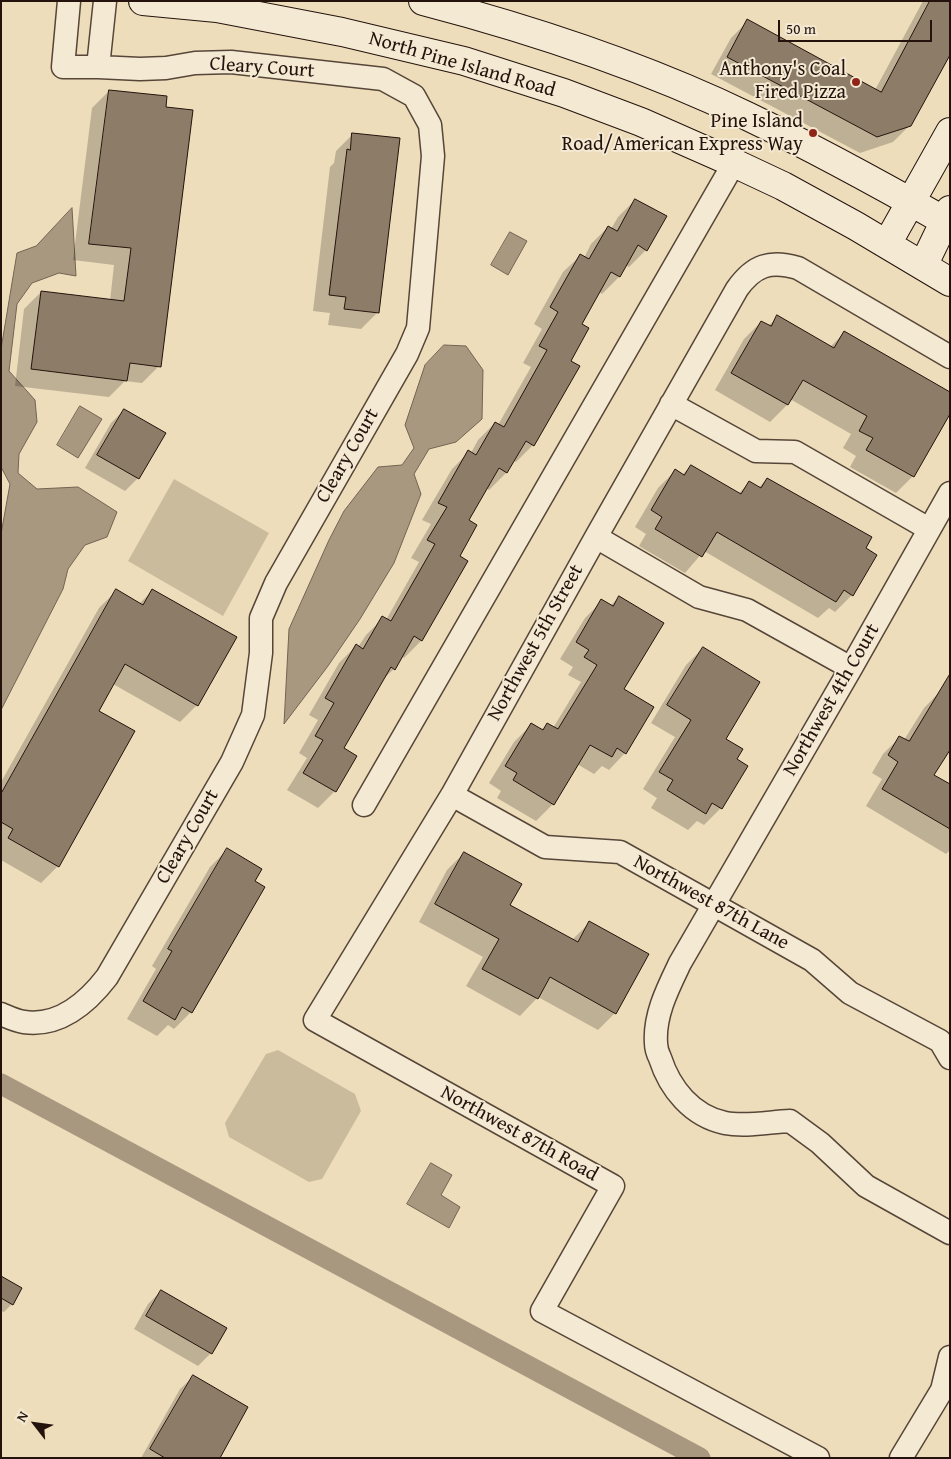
<!DOCTYPE html>
<html>
<head>
<meta charset="utf-8">
<style>
  body { margin:0 }
  #map { position:relative; width:951px; height:1459px; overflow:hidden; background:#edb; font-family:"Gentium Book Plus",serif }
  canvas { display:block }
  .frame { position:absolute; inset:0; border:2px solid #23130c; pointer-events:none }
  .north { position:absolute; left:10px; top:1399px; width:50px; height:50px; -webkit-text-stroke:4px #f4e9d3; paint-order:stroke; rotate:300deg; font-size:14px; font-weight:700; line-height:20px; text-align:center; color:#23130c }
  .north::after { content:''; display:block; margin:auto; width:18px; height:22px; background:#23130c; clip-path:polygon(50% 0,100% 100%,50% 72%,0 100%) }
  .scale { position:absolute; left:778px; top:20px; width:154px; height:22px; box-sizing:border-box; border:2px solid #23130c; border-top:0; padding-left:6px; font-size:15px; line-height:18px; white-space:nowrap; color:#23130c; -webkit-text-stroke:4px #f4e9d3; paint-order:stroke }
</style>
</head>
<body>
<div id="map">
<canvas width="951" height="1459"></canvas>
<div class="frame"></div>
<div class="north">N</div>
<div class="scale">50 m</div>
</div>
<script>
const c = document.querySelector('canvas').getContext('2d');
c.lineJoin = 'round';
function fill(path, color) { c.fillStyle = color; c.fill(path, 'evenodd'); }
function strokePath(path, color, width, dash) { c.strokeStyle = color; c.lineWidth = width; c.lineCap = dash ? 'butt' : 'round'; c.setLineDash(dash || []); c.stroke(path); }
function label(font, color, halo, rows, align = 'center') {
  c.font = font + ' "Gentium Book Plus",serif'; c.lineWidth = 4; c.setLineDash([]); c.textBaseline = 'middle'; c.strokeStyle = halo; c.fillStyle = color; for (const [text, x, y, turn = 0] of rows) {
    c.save(); c.translate(x, y); c.rotate((+turn || 0) * Math.PI / 180); c.textAlign = isNaN(turn) ? turn : align; if (halo) c.strokeText(text, 0, 0); c.fillText(text, 0, 0); c.restore();
  }
}
fill(new Path2D(`
  M 174,479 L 269,533 L 223,616 L 128,561 Z
  M 278,1050 L 355,1094 L 361,1111 L 322,1179 L 309,1182 L 229,1137 L 225,1123 L 266,1054 Z`), '#cbbb9d');
const water = new Path2D(`
  M 72,208 L 76,276 L 59,273 L 32,283 L 17,304 L 9,371 L 35,400 L 37,422 L 19,454 L 18,473 L 37,489 L 78,487 L 117,512 L 107,537 L 85,545 L 68,569 L 63,589 L 1,710 L 1,534 L 10,484 L 1,467 L 1,349 L 17,253 L 36,246 Z
  M 510,232 L 527,241 L 508,275 L 491,265 Z
  M 444,345 L 466,346 L 483,370 L 482,419 L 456,442 L 429,449 L 414,474 L 421,494 L 394,563 L 360,619 L 328,666 L 284,724 L 289,629 L 329,540 L 344,511 L 378,467 L 402,465 L 414,448 L 405,425 L 425,365 Z
  M 80,406 L 102,419 L 78,458 L 57,445 Z
  M 431,1163 L 452,1175 L 441,1195 L 460,1207 L 449,1228 L 407,1204 Z`);
fill(water, '#a99880');
strokePath(water, '#736352', 1);
fill(new Path2D(`
  M 923,1 L 950,1 L 910,125 L 893,142 L 860,153 L 711,74 L 731,38 L 748,21 L 875,90 Z
  M 109,91 L 165,108 L 159,366 L 142,383 L 125,381 L 109,397 L 15,386 L 24,309 L 41,292 L 110,301 L 114,265 L 73,260 L 92,108 Z
  M 353,134 L 378,312 L 361,329 L 328,325 L 330,313 L 313,311 L 330,167 L 334,163 L 336,151 Z
  M 635,200 L 646,250 L 629,267 L 625,265 L 619,277 L 602,294 L 599,292 L 580,325 L 569,361 L 533,445 L 516,462 L 513,460 L 506,473 L 489,490 L 486,488 L 468,521 L 458,556 L 421,641 L 404,658 L 401,656 L 394,669 L 381,681 L 342,749 L 335,791 L 318,808 L 287,790 L 307,758 L 299,753 L 318,720 L 309,715 L 339,663 L 356,646 L 358,647 L 366,635 L 383,618 L 386,620 L 419,562 L 411,558 L 431,524 L 422,520 L 452,469 L 469,452 L 471,453 L 478,440 L 495,423 L 498,425 L 531,367 L 523,363 L 542,329 L 534,324 L 563,272 L 580,256 L 584,258 L 591,244 L 608,227 L 611,229 L 618,217 Z
  M 778,317 L 830,347 L 844,333 L 950,412 L 913,476 L 896,493 L 850,467 L 856,456 L 843,448 L 851,434 L 790,399 L 787,405 L 770,422 L 715,390 L 744,339 L 761,322 L 768,326 Z
  M 124,410 L 138,478 L 125,491 L 85,468 L 111,423 Z
  M 691,466 L 738,494 L 749,483 L 758,488 L 767,479 L 864,549 L 852,595 L 835,612 L 829,608 L 818,618 L 704,551 L 685,573 L 639,546 L 646,534 L 635,527 L 658,488 L 675,471 L 682,475 Z
  M 116,591 L 139,604 L 152,591 L 197,705 L 180,722 L 113,684 L 97,711 L 58,866 L 41,883 L 1,860 L 1,782 L 99,608 Z
  M 619,597 L 625,753 L 609,770 L 602,766 L 594,774 L 577,764 L 553,804 L 536,821 L 497,798 L 501,791 L 489,783 L 514,742 L 531,725 L 541,730 L 548,724 L 553,728 L 581,682 L 568,675 L 573,667 L 560,659 L 585,618 L 602,601 L 610,606 Z
  M 703,648 L 724,739 L 735,759 L 746,766 L 721,808 L 704,825 L 697,821 L 688,830 L 651,808 L 657,798 L 643,789 L 675,737 L 651,723 L 686,665 Z
  M 950,681 L 933,776 L 950,786 L 950,850 L 946,854 L 866,806 L 882,779 L 872,773 L 883,754 L 900,737 L 904,740 L 924,708 Z
  M 227,850 L 191,1012 L 174,1029 L 168,1025 L 157,1036 L 127,1019 L 156,969 L 152,966 L 210,867 Z
  M 464,853 L 509,906 L 572,940 L 589,923 L 615,1013 L 598,1030 L 538,997 L 520,1016 L 466,986 L 483,957 L 419,922 L 447,870 Z
  M 1,1277 L 12,1304 L 4,1312 L 1,1311 Z
  M 161,1291 L 226,1328 L 211,1353 L 198,1366 L 134,1329 L 148,1304 Z
  M 193,1377 L 218,1458 L 141,1458 L 180,1389 Z`), '#0003');
strokePath(new Path2D(`
  M 1,1084 L 700,1458`), '#a99880', 21);
const building = new Path2D(`
  M 930,1 L 950,1 L 950,55 L 911,126 L 877,137 L 727,57 L 747,19 L 881,92 Z
  M 109,90 L 167,96 L 166,107 L 193,110 L 161,367 L 130,363 L 127,381 L 31,369 L 41,291 L 124,301 L 131,248 L 89,244 Z
  M 352,133 L 400,138 L 379,313 L 344,309 L 346,297 L 329,295 L 347,149 L 350,150 Z
  M 635,199 L 667,216 L 647,251 L 638,245 L 620,277 L 611,272 L 582,324 L 589,328 L 571,361 L 580,366 L 534,446 L 526,441 L 507,473 L 499,468 L 469,520 L 477,525 L 460,556 L 468,561 L 422,641 L 414,636 L 395,670 L 391,667 L 344,748 L 357,756 L 336,792 L 303,773 L 323,740 L 315,736 L 334,703 L 325,698 L 356,644 L 363,649 L 382,616 L 391,621 L 435,544 L 427,540 L 447,507 L 438,503 L 468,450 L 476,455 L 495,422 L 504,427 L 547,350 L 539,346 L 558,312 L 550,307 L 580,254 L 589,259 L 608,226 L 617,231 Z
  M 777,315 L 834,348 L 844,331 L 950,392 L 950,414 L 914,477 L 866,450 L 873,438 L 859,431 L 867,416 L 803,380 L 788,405 L 731,373 L 761,321 L 771,326 Z
  M 124,409 L 166,433 L 139,479 L 97,455 Z
  M 691,465 L 741,494 L 749,481 L 761,488 L 767,478 L 872,537 L 866,548 L 877,555 L 853,596 L 844,590 L 836,602 L 717,532 L 702,557 L 655,529 L 662,517 L 651,510 L 675,469 L 684,475 Z
  M 116,589 L 143,605 L 152,589 L 237,637 L 198,706 L 125,664 L 99,711 L 135,731 L 59,867 L 8,838 L 13,829 L 1,822 L 1,794 Z
  M 619,596 L 664,623 L 624,689 L 654,707 L 626,754 L 617,748 L 612,757 L 590,745 L 554,805 L 513,780 L 517,773 L 505,766 L 531,723 L 543,730 L 547,723 L 558,729 L 597,665 L 584,657 L 589,650 L 576,642 L 601,599 L 613,606 Z
  M 703,647 L 760,682 L 726,739 L 743,749 L 737,759 L 748,766 L 722,809 L 712,803 L 706,814 L 667,790 L 673,780 L 659,772 L 691,720 L 667,705 Z
  M 950,674 L 950,750 L 934,775 L 950,784 L 950,829 L 882,789 L 898,762 L 888,755 L 899,736 L 909,741 Z
  M 227,848 L 262,869 L 255,881 L 265,887 L 192,1013 L 182,1007 L 175,1020 L 143,1001 L 172,951 L 168,949 Z
  M 464,852 L 522,884 L 510,905 L 578,942 L 589,921 L 649,954 L 616,1014 L 550,977 L 538,999 L 482,969 L 499,939 L 435,904 Z
  M 1,1276 L 22,1288 L 13,1305 L 1,1298 Z
  M 161,1290 L 227,1328 L 212,1354 L 146,1316 Z
  M 193,1375 L 248,1407 L 220,1458 L 165,1458 L 150,1449 Z`);
fill(building, '#8d7c67');
strokePath(building, '#23130c', 1);
const street = new Path2D(`
  M 98,67 L 105,1
  M 671,404 L 756,451 L 795,452 L 929,529
  M 950,493 L 851,668 L 680,963 C 668,988 654,1015 656,1043 C 656,1048 658,1054 660,1058 C 670,1089 692,1116 725,1123 C 745,1127 769,1122 790,1121 L 820,1143 L 866,1186 L 950,1233
  M 596,537 L 699,597 L 747,610 L 851,668
  M 452,795 L 545,847 L 620,852 L 812,960 L 850,993 L 940,1041 L 950,1058
  M 364,805 L 734,163
  M 1,1014 C 8,1017 16,1021 24,1022 C 59,1027 87,1003 107,977 L 232,762 L 253,715 L 261,653 L 261,618 L 276,583 L 407,354 L 418,328 L 433,156 L 430,125 L 414,96 L 383,79 L 231,62 L 195,63 L 166,68 L 140,69 L 98,67 L 63,67 L 69,1
  M 818,1458 L 542,1311 L 613,1186 L 315,1020 L 452,795 L 596,537 L 737,289 C 754,265 770,260 798,268 L 950,357
  M 901,1458 L 942,1390 L 950,1357`);
const secondary = new Path2D(`
  M 143,1 L 217,8 L 342,32 L 464,61 L 564,93 L 641,122 L 734,163 L 783,186 L 856,226 L 950,282
  M 423,1 C 534,30 643,66 747,116 C 816,149 883,186 950,224
  M 887,244 L 950,132
  M 923,266 L 950,210`);
strokePath(street, '#564638', 25);
strokePath(secondary, '#23130c', 30);
strokePath(street, '#f4e9d3', 22);
strokePath(secondary, '#f4e9d3', 28);
for (const [x, y, r, color] of [
  [856,82,5,"#8f2418"],
  [813,133,5,"#8f2418"]
]) { const dot = new Path2D(); dot.arc(x, y, r, 0, 2 * Math.PI); c.fillStyle = color; c.fill(dot); strokePath(dot, '#f4e9d3', 2); }
label('20px', '#23130c', '#f4e9d3', [
  ["North Pine Island Road",462,65,16],
  ["Cleary Court",262,68,4],
  ["Cleary Court",348,456,-60],
  ["Northwest 5th Street",536,643,-61],
  ["Northwest 4th Court",832,700,-60],
  ["Cleary Court",188,837,-60],
  ["Northwest 87th Lane",711,903,29],
  ["Northwest 87th Road",519,1134,29]
]);
label('20px', '#23130c', '#f4e9d3', [
  ["Anthony's Coal",846,70],
  ["Fired Pizza",846,93],
  ["Pine Island",803,122],
  ["Road/American Express Way",803,145]
], 'right');
</script>
</body>
</html>
